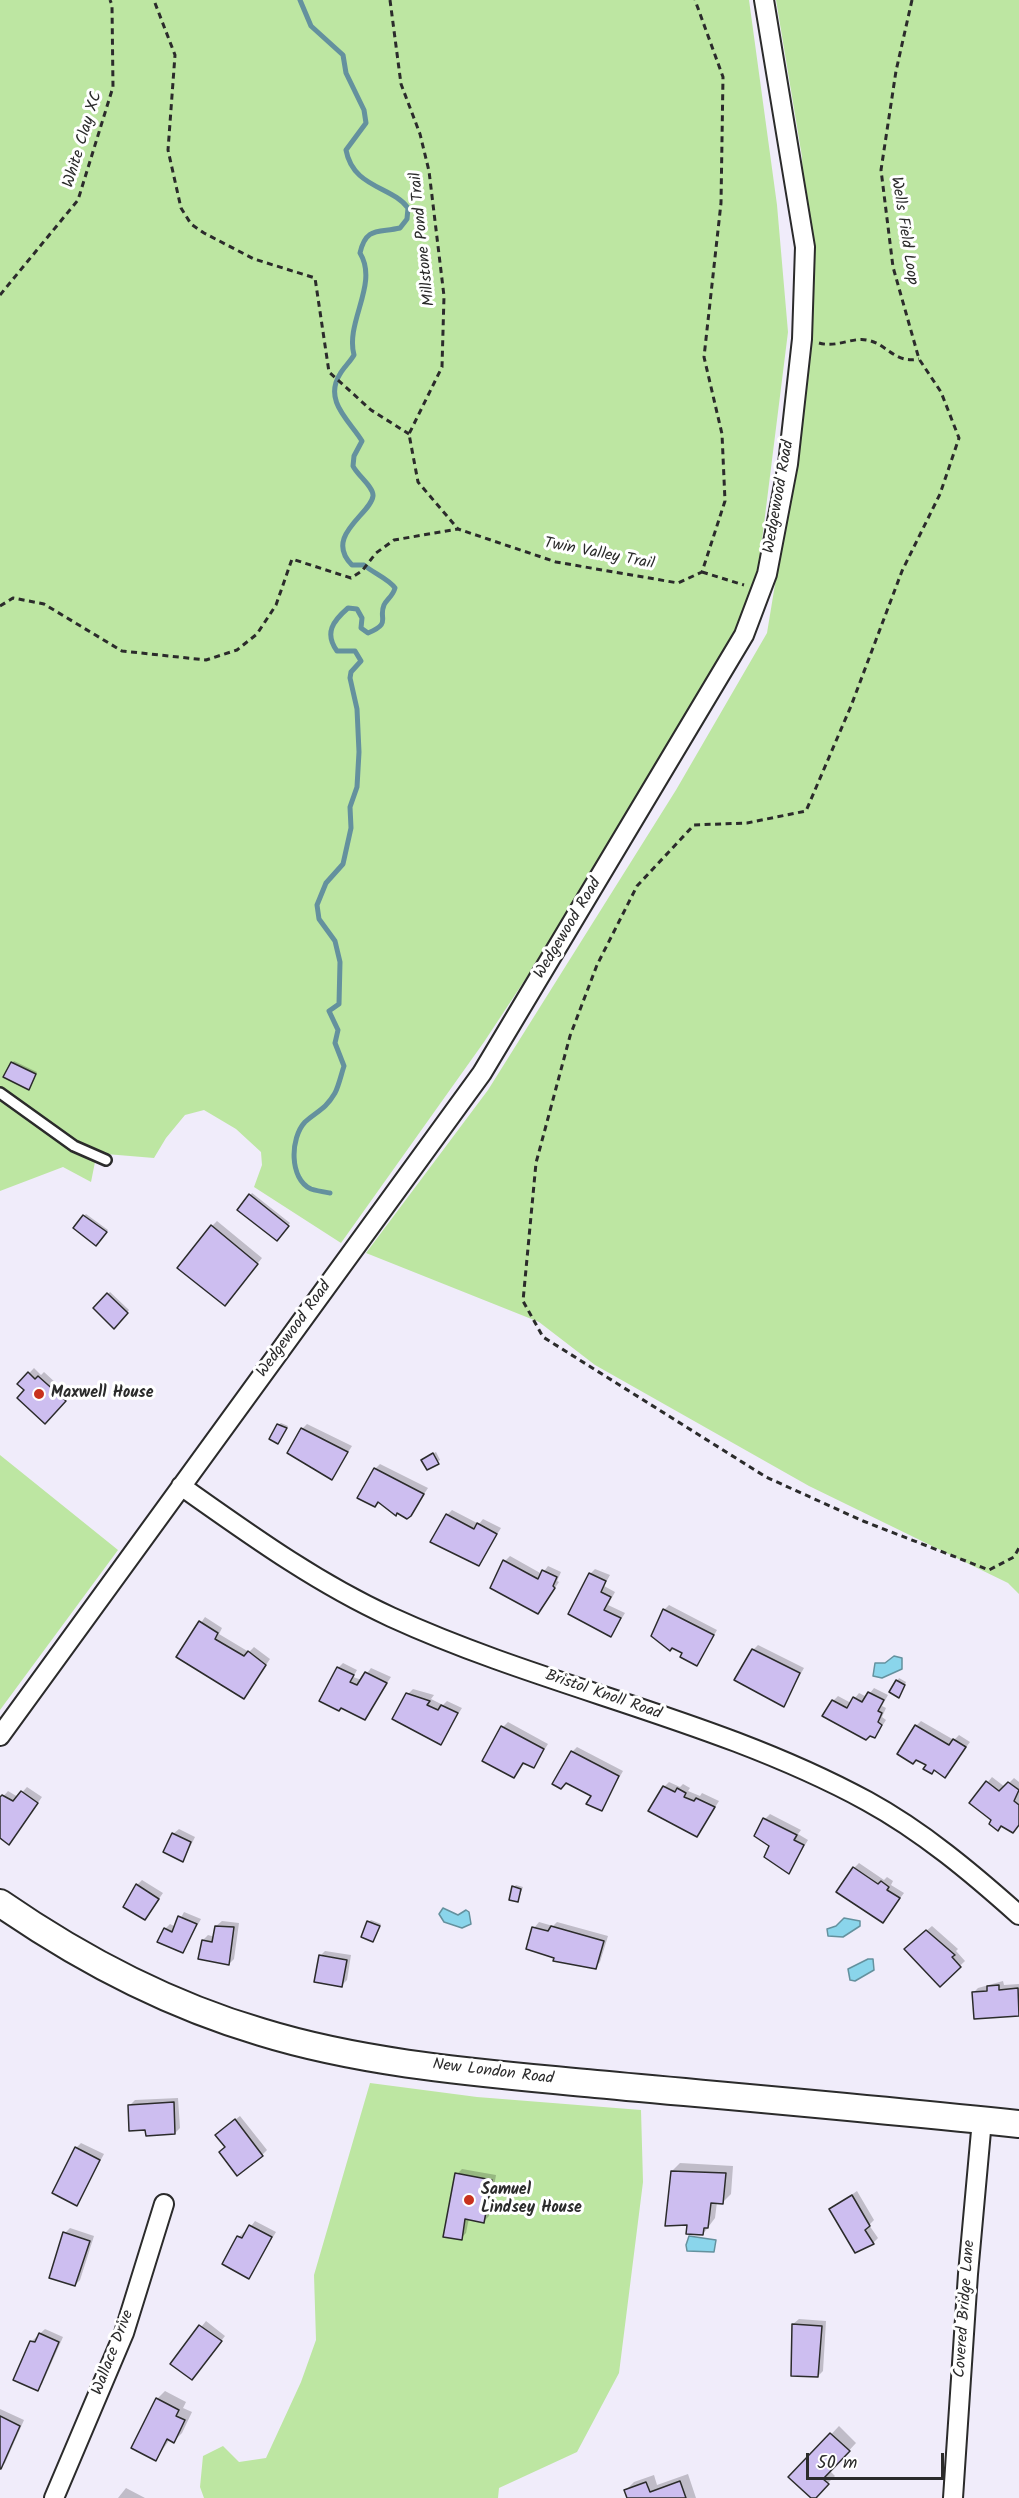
<!DOCTYPE html>
<html>
<head>
<meta charset="utf-8">
<style>
  body { margin:0 }
  #map { position:relative; width:1019px; height:2498px; overflow:hidden; background:#f0ecfa; font-family:Kalam,sans-serif }
  canvas { display:block }
  .scale { position:absolute; left:806px; top:2453px; width:138px; height:27px; box-sizing:border-box; border:3px solid #2b2b2b; border-top:0; padding-left:8px; font-size:18px; line-height:21px; white-space:nowrap; color:#2b2b2b; -webkit-text-stroke:4px #fff; paint-order:stroke }
</style>
</head>
<body>
<div id="map">
<canvas width="1019" height="2498"></canvas>
<div class="scale">50 m</div>
</div>
<script>
const c = document.querySelector('canvas').getContext('2d');
c.lineJoin = 'round';
function fill(path, color) { c.fillStyle = color; c.fill(path, 'evenodd'); }
function strokePath(path, color, width, dash) { c.strokeStyle = color; c.lineWidth = width; c.lineCap = dash ? 'butt' : 'round'; c.setLineDash(dash || []); c.stroke(path); }
function label(font, color, halo, rows, align = 'center') {
  c.font = font + ' Kalam,sans-serif'; c.lineWidth = 6; c.setLineDash([]); c.textBaseline = 'middle'; c.strokeStyle = halo; c.fillStyle = color; for (const [text, x, y, turn = 0] of rows) {
    c.save(); c.translate(x, y); c.rotate((+turn || 0) * Math.PI / 180); c.textAlign = isNaN(turn) ? turn : align; if (halo) c.strokeText(text, 0, 0); c.fillText(text, 0, 0); c.restore();
  }
}
fill(new Path2D(`
  M 0,0 L 749,0 L 777,205 L 788,332 L 758,572 L 735,634 L 567,916 L 484,1042 L 341,1243 L 254,1187 L 262,1165 L 261,1152 L 236,1129 L 204,1110 L 185,1115 L 166,1138 L 154,1158 L 106,1154 L 95,1162 L 91,1182 L 63,1167 L 0,1191 Z
  M 776,0 L 1019,0 L 1019,1594 L 1008,1583 L 809,1486 L 595,1365 L 539,1322 L 366,1253 L 488,1090 L 676,790 L 767,633 L 794,469 L 807,321 L 802,157 Z
  M 0,1455 L 118,1550 L 0,1710 Z
  M 370,2083 L 477,2097 L 641,2110 L 643,2182 L 619,2373 L 577,2452 L 499,2488 L 498,2498 L 204,2498 L 200,2487 L 203,2456 L 223,2446 L 239,2462 L 266,2458 L 301,2382 L 316,2340 L 314,2275 Z`), '#bde6a2');
const water = new Path2D(`
  M 894,1656 L 902,1658 L 902,1669 L 882,1678 L 873,1676 L 875,1663 L 885,1663 Z
  M 443,1908 L 458,1915 L 466,1910 L 469,1912 L 471,1924 L 462,1928 L 444,1922 L 439,1914 Z
  M 844,1918 L 860,1921 L 860,1926 L 843,1937 L 828,1936 L 827,1929 L 836,1926 Z
  M 868,1959 L 873,1959 L 874,1970 L 855,1981 L 850,1980 L 848,1969 Z
  M 689,2236 L 716,2240 L 714,2252 L 687,2251 L 686,2245 Z`);
fill(water, '#8ad5eb');
strokePath(water, '#64919e', 1.5);
fill(new Path2D(`
  M 14,1061 L 37,1072 L 31,1086 L 12,1063 Z
  M 252,1193 L 290,1223 L 276,1239 L 239,1209 Z
  M 86,1214 L 108,1230 L 98,1242 L 84,1216 Z
  M 217,1221 L 262,1258 L 229,1299 L 212,1226 Z
  M 110,1292 L 129,1310 L 114,1327 L 95,1308 Z
  M 34,1368 L 41,1375 L 44,1372 L 70,1396 L 45,1422 L 26,1390 L 19,1384 Z
  M 281,1423 L 288,1426 L 278,1443 L 278,1425 Z
  M 307,1424 L 352,1446 L 332,1478 L 302,1429 Z
  M 436,1452 L 440,1460 L 428,1468 L 425,1458 Z
  M 380,1464 L 428,1488 L 412,1512 L 379,1501 L 375,1505 L 375,1469 Z
  M 452,1510 L 479,1524 L 483,1519 L 501,1528 L 478,1565 L 447,1515 Z
  M 510,1556 L 542,1574 L 548,1566 L 561,1572 L 557,1581 L 559,1582 L 538,1612 L 505,1561 Z
  M 595,1569 L 610,1575 L 604,1586 L 615,1592 L 608,1605 L 625,1613 L 611,1636 L 590,1574 Z
  M 669,1605 L 717,1630 L 697,1664 L 684,1652 L 664,1610 Z
  M 205,1617 L 222,1628 L 219,1634 L 249,1652 L 254,1647 L 270,1659 L 248,1692 L 178,1656 Z
  M 758,1645 L 804,1668 L 783,1705 L 753,1650 Z
  M 343,1663 L 357,1670 L 353,1677 L 362,1680 L 371,1668 L 391,1677 L 364,1718 L 338,1668 Z
  M 899,1678 L 906,1682 L 901,1694 L 891,1692 Z
  M 874,1688 L 888,1695 L 882,1706 L 886,1708 L 882,1717 L 886,1720 L 875,1737 L 833,1701 L 838,1696 L 851,1703 L 859,1693 L 867,1697 Z
  M 413,1689 L 434,1695 L 431,1699 L 443,1705 L 447,1701 L 462,1708 L 440,1743 L 408,1694 Z
  M 921,1721 L 954,1740 L 959,1735 L 970,1742 L 945,1776 L 928,1765 L 916,1726 Z
  M 508,1722 L 548,1744 L 534,1766 L 525,1762 L 514,1776 L 503,1727 Z
  M 577,1747 L 623,1771 L 601,1809 L 572,1752 Z
  M 992,1777 L 1005,1787 L 1014,1778 L 1019,1782 L 1019,1822 L 1010,1832 L 971,1803 Z
  M 669,1782 L 680,1787 L 683,1784 L 690,1788 L 688,1791 L 700,1796 L 702,1793 L 719,1801 L 697,1836 L 664,1787 Z
  M 27,1787 L 42,1797 L 9,1843 L 0,1836 L 0,1800 L 8,1791 L 18,1797 Z
  M 770,1814 L 801,1830 L 798,1834 L 808,1840 L 789,1872 L 771,1846 L 765,1819 Z
  M 179,1829 L 195,1837 L 183,1861 L 173,1834 Z
  M 859,1863 L 884,1880 L 887,1877 L 893,1881 L 891,1885 L 904,1893 L 883,1921 L 854,1868 Z
  M 142,1880 L 163,1893 L 149,1913 L 137,1885 Z
  M 516,1885 L 523,1887 L 518,1901 L 514,1887 Z
  M 184,1912 L 201,1919 L 183,1951 L 165,1929 L 170,1924 L 176,1927 Z
  M 371,1920 L 381,1924 L 373,1940 L 369,1922 Z
  M 222,1921 L 239,1923 L 234,1959 L 229,1964 L 200,1958 L 203,1940 L 208,1935 L 215,1937 L 216,1926 Z
  M 539,1922 L 553,1926 L 557,1922 L 608,1936 L 600,1962 L 595,1967 L 534,1928 Z
  M 932,1926 L 958,1949 L 956,1951 L 965,1961 L 940,1985 L 911,1944 Z
  M 325,1951 L 351,1955 L 347,1980 L 342,1985 L 320,1956 Z
  M 1003,1981 L 1004,1985 L 1019,1984 L 1019,2014 L 973,1993 L 978,1988 Z
  M 178,2098 L 180,2128 L 175,2133 L 130,2105 L 135,2100 Z
  M 240,2116 L 267,2150 L 262,2155 L 226,2147 L 222,2130 Z
  M 81,2143 L 104,2154 L 77,2204 L 76,2148 Z
  M 680,2163 L 733,2166 L 731,2194 L 723,2202 L 717,2202 L 715,2218 L 703,2234 L 688,2224 L 672,2171 Z
  M 462,2169 L 496,2175 L 489,2216 L 484,2221 L 469,2218 L 466,2233 L 461,2238 L 457,2174 Z
  M 857,2191 L 874,2220 L 869,2225 L 878,2238 L 873,2243 L 831,2209 Z
  M 255,2221 L 276,2232 L 249,2277 L 239,2237 L 244,2232 L 246,2233 Z
  M 70,2228 L 94,2236 L 80,2280 L 75,2285 L 65,2233 Z
  M 799,2319 L 826,2321 L 823,2371 L 818,2376 L 793,2324 Z
  M 206,2321 L 225,2336 L 192,2378 L 172,2364 Z
  M 45,2329 L 63,2337 L 42,2384 L 37,2389 L 32,2341 Z
  M 165,2391 L 186,2402 L 183,2408 L 192,2412 L 182,2433 L 174,2441 L 170,2439 L 156,2459 L 157,2399 Z
  M 0,2409 L 24,2420 L 5,2463 L 0,2468 Z
  M 839,2426 L 856,2443 L 830,2471 L 835,2476 L 813,2498 L 791,2477 Z
  M 688,2474 L 696,2498 L 629,2498 L 626,2490 L 634,2482 L 654,2475 L 657,2485 Z
  M 126,2488 L 145,2498 L 118,2498 Z`), '#0003');
strokePath(new Path2D(`
  M 300,0 L 311,26 L 343,55 L 346,73 L 364,110 L 366,123 L 346,150 C 353,188 392,186 408,208 L 407,219 L 400,228 C 379,233 366,226 360,253 C 379,284 345,322 354,355 C 350,362 344,367 340,374 C 323,401 350,421 362,441 L 354,456 L 353,466 C 357,475 374,487 373,496 C 371,514 323,536 352,565 L 364,565 C 373,573 389,579 395,588 C 393,596 387,599 384,605 C 378,619 392,623 368,633 L 361,628 L 362,618 L 357,609 L 348,608 C 333,621 324,633 337,651 L 355,651 L 361,661 L 351,672 L 350,678 L 357,709 L 359,752 L 357,787 L 350,807 L 351,828 L 343,864 L 326,883 L 317,905 L 319,919 L 335,941 L 340,962 L 339,1004 L 329,1011 L 338,1030 L 335,1043 L 344,1066 C 341,1075 339,1085 335,1093 C 325,1110 317,1111 305,1122 C 290,1138 289,1179 311,1189 C 317,1191 324,1192 330,1193`), '#64919e', 5);
const building = new Path2D(`
  M 11,1062 L 36,1074 L 29,1090 L 3,1077 Z
  M 249,1194 L 289,1226 L 277,1241 L 237,1210 Z
  M 83,1215 L 107,1232 L 96,1246 L 73,1228 Z
  M 211,1225 L 258,1264 L 225,1306 L 177,1268 Z
  M 107,1293 L 128,1313 L 114,1329 L 93,1308 Z
  M 28,1372 L 35,1379 L 38,1376 L 66,1401 L 45,1424 L 17,1398 L 24,1390 L 17,1384 Z
  M 277,1424 L 287,1428 L 278,1444 L 269,1439 Z
  M 301,1428 L 348,1452 L 332,1480 L 287,1453 Z
  M 433,1453 L 439,1464 L 427,1470 L 421,1460 Z
  M 374,1468 L 424,1494 L 411,1516 L 407,1519 L 397,1513 L 396,1516 L 378,1502 L 375,1507 L 357,1498 Z
  M 446,1514 L 474,1529 L 477,1523 L 497,1534 L 479,1566 L 430,1542 Z
  M 503,1560 L 538,1579 L 542,1570 L 557,1577 L 553,1586 L 555,1588 L 538,1614 L 490,1588 Z
  M 589,1573 L 606,1581 L 601,1592 L 611,1597 L 604,1610 L 621,1618 L 611,1637 L 568,1614 Z
  M 663,1609 L 714,1635 L 697,1666 L 680,1657 L 682,1653 L 672,1648 L 670,1651 L 651,1636 Z
  M 199,1621 L 218,1633 L 215,1639 L 244,1656 L 248,1651 L 266,1665 L 244,1699 L 176,1657 Z
  M 752,1649 L 800,1673 L 784,1707 L 734,1680 Z
  M 337,1667 L 354,1675 L 350,1682 L 357,1685 L 365,1672 L 387,1683 L 365,1720 L 341,1708 L 339,1711 L 319,1701 Z
  M 896,1680 L 905,1685 L 899,1698 L 889,1692 Z
  M 868,1692 L 884,1700 L 878,1711 L 882,1713 L 878,1722 L 882,1725 L 875,1738 L 870,1736 L 866,1740 L 822,1716 L 832,1700 L 847,1708 L 853,1697 L 862,1702 Z
  M 406,1693 L 430,1701 L 427,1705 L 438,1710 L 441,1705 L 458,1713 L 441,1745 L 392,1719 Z
  M 915,1725 L 949,1745 L 953,1739 L 966,1747 L 945,1778 L 934,1770 L 932,1774 L 923,1769 L 926,1765 L 916,1760 L 913,1764 L 897,1754 Z
  M 501,1726 L 544,1749 L 534,1768 L 523,1763 L 514,1778 L 482,1761 Z
  M 571,1751 L 619,1776 L 602,1811 L 586,1804 L 591,1796 L 566,1783 L 561,1789 L 552,1784 Z
  M 986,1781 L 999,1791 L 1008,1782 L 1019,1790 L 1014,1801 L 1019,1805 L 1019,1825 L 1013,1833 L 1001,1826 L 998,1831 L 989,1824 L 991,1820 L 969,1803 Z
  M 663,1786 L 675,1792 L 677,1788 L 686,1793 L 684,1797 L 694,1801 L 696,1798 L 715,1807 L 697,1837 L 648,1811 Z
  M 21,1791 L 38,1803 L 9,1845 L 0,1838 L 0,1797 L 2,1795 L 13,1801 Z
  M 763,1818 L 797,1835 L 794,1840 L 804,1845 L 789,1874 L 764,1857 L 769,1846 L 754,1836 Z
  M 172,1833 L 191,1842 L 183,1862 L 163,1852 Z
  M 853,1867 L 878,1884 L 881,1881 L 889,1887 L 887,1890 L 900,1898 L 883,1923 L 836,1892 Z
  M 136,1884 L 159,1899 L 145,1920 L 123,1907 Z
  M 512,1886 L 521,1889 L 518,1902 L 509,1900 Z
  M 178,1916 L 197,1924 L 183,1953 L 157,1942 L 164,1928 L 172,1932 Z
  M 367,1921 L 380,1926 L 373,1942 L 361,1937 Z
  M 215,1926 L 234,1927 L 229,1965 L 198,1959 L 202,1940 L 212,1942 Z
  M 551,1926 L 604,1941 L 596,1969 L 553,1961 L 554,1958 L 526,1949 L 532,1927 L 548,1931 Z
  M 926,1930 L 955,1955 L 952,1957 L 961,1967 L 940,1987 L 904,1949 Z
  M 319,1955 L 347,1960 L 342,1987 L 314,1982 Z
  M 999,1985 L 999,1990 L 1018,1988 L 1019,2016 L 974,2019 L 972,1992 L 987,1991 L 987,1986 Z
  M 174,2102 L 175,2134 L 146,2136 L 145,2130 L 129,2131 L 128,2105 Z
  M 235,2119 L 263,2156 L 237,2176 L 219,2152 L 225,2147 L 215,2135 Z
  M 75,2147 L 100,2160 L 77,2206 L 52,2193 Z
  M 671,2171 L 726,2173 L 723,2204 L 711,2203 L 708,2228 L 704,2228 L 703,2235 L 686,2234 L 687,2225 L 665,2226 Z
  M 455,2173 L 492,2180 L 484,2223 L 465,2219 L 462,2240 L 443,2237 Z
  M 852,2195 L 870,2226 L 865,2230 L 874,2244 L 855,2253 L 829,2209 Z
  M 249,2225 L 272,2237 L 249,2279 L 222,2264 L 237,2236 L 242,2238 Z
  M 63,2232 L 90,2241 L 75,2286 L 49,2278 Z
  M 792,2324 L 822,2326 L 818,2377 L 791,2376 Z
  M 199,2325 L 222,2341 L 192,2380 L 170,2364 Z
  M 39,2333 L 59,2342 L 38,2391 L 13,2380 L 30,2341 L 35,2342 Z
  M 156,2398 L 179,2410 L 176,2416 L 185,2420 L 174,2443 L 167,2439 L 156,2461 L 131,2448 Z
  M 0,2416 L 20,2426 L 1,2469 L 0,2469 Z
  M 830,2433 L 850,2451 L 823,2479 L 829,2484 L 816,2498 L 811,2498 L 788,2477 Z
  M 680,2481 L 686,2498 L 627,2498 L 624,2490 L 646,2482 L 650,2492 Z`);
fill(building, '#cdbef0');
strokePath(building, '#2b2b2b', 1.5);
const service = new Path2D(`
  M 0,1093 L 74,1146 L 106,1160`);
const minor = new Path2D(`
  M 181,1486 C 249,1534 315,1582 391,1617 C 546,1688 716,1719 867,1801 C 922,1831 972,1873 1019,1915
  M 0,1736 L 482,1073 L 744,635 L 767,574 L 788,464 L 802,339 L 805,247 L 764,0
  M 54,2498 L 124,2333 L 164,2204
  M 953,2498 L 968,2274 L 982,2120`);
const secondary = new Path2D(`
  M 0,1903 C 81,1959 166,2004 261,2032 C 368,2065 484,2073 596,2084 C 737,2097 878,2109 1019,2124`);
strokePath(service, '#2b2b2b', 14);
strokePath(minor, '#2b2b2b', 22);
strokePath(secondary, '#2b2b2b', 30);
strokePath(new Path2D(`
  M 390,0 L 401,84 L 420,134 L 429,171 L 444,296 L 442,367 L 409,434 L 418,482 L 458,529
  M 912,0 L 896,71 L 881,170 L 893,267 L 919,359 L 941,392 L 959,438 L 940,494 L 902,571 L 851,706 L 806,811 L 747,823 L 694,825 L 637,886 L 597,965 L 570,1036 L 536,1163 L 523,1301 L 543,1337 L 766,1477 L 863,1521 L 989,1570 L 1014,1557 L 1019,1548
  M 155,3 L 175,55 L 168,150 L 181,208 L 191,224 L 204,233 L 254,259 L 315,278 L 329,372 L 371,410 L 409,434
  M 0,295 L 78,200 L 113,87 L 112,5 L 110,0
  M 819,343 C 837,348 852,337 867,340 C 888,344 894,364 919,359
  M 702,572 L 744,585
  M 0,606 L 13,598 L 44,604 L 122,651 L 206,660 L 237,650 L 257,634 L 276,605 L 292,559 L 351,578 L 362,571 L 376,553 L 394,540 L 458,529 L 556,562 L 678,583 L 702,572 L 725,501 L 722,434 L 704,357 L 721,203 L 723,77 L 695,0`), '#2b2b2b', 3, [6, 4.5]);
strokePath(service, '#fff', 9);
strokePath(minor, '#fff', 18);
strokePath(secondary, '#fff', 26);
for (const [x, y, r, color] of [
  [39,1394,6,"#c8321e"],
  [469,2200,6,"#c8321e"]
]) { const dot = new Path2D(); dot.arc(x, y, r, 0, 2 * Math.PI); c.fillStyle = color; c.fill(dot); strokePath(dot, '#fff', 2); }
label('16px', '#2b2b2b', '#fff', [
  ["White Clay XC",84,140,-73],
  ["Wells Field Loop",903,231,81],
  ["Millstone Pond Trail",424,239,-96],
  ["Wedgewood Road",780,497,-80],
  ["Twin Valley Trail",599,555,11],
  ["Wedgewood Road",569,929,-59],
  ["Wedgewood Road",295,1330,-54],
  ["Bristol Knoll Road",603,1696,19],
  ["New London Road",493,2073,7],
  ["Covered Bridge Lane",966,2309,-86],
  ["Wallace Drive",114,2353,-69]
]);
label('bold 16px', '#2b2b2b', '#fff', [
  ["Maxwell House",51,1394],
  ["Samuel",481,2191],
  ["Lindsey House",481,2209]
], 'left');
</script>
</body>
</html>
